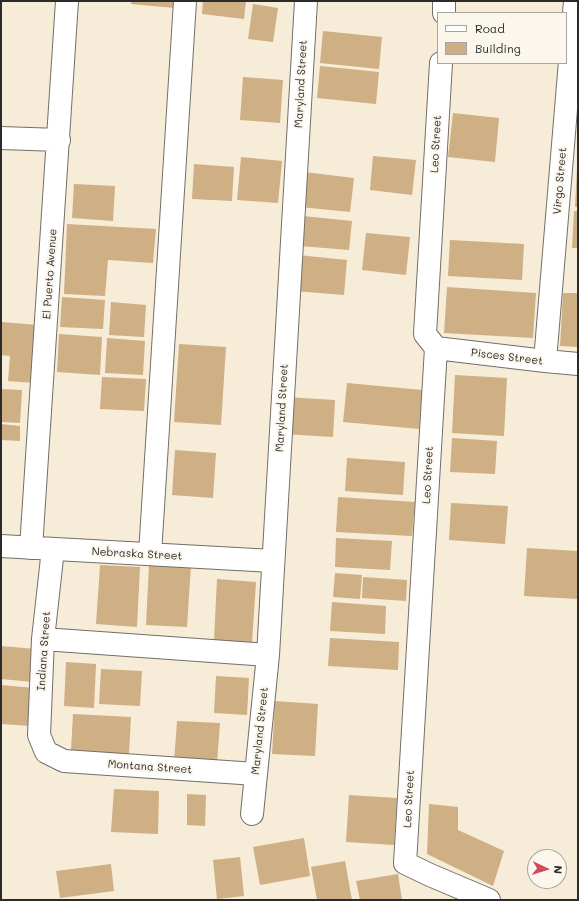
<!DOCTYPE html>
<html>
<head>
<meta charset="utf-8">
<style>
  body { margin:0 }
  #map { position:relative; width:579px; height:901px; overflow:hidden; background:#f6ecd7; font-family:Mali,sans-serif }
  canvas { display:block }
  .frame { position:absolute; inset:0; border:2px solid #2b2b2b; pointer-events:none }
  .legend { position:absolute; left:437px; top:12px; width:130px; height:52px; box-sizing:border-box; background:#fbf7ec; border:1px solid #a8a59f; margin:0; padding:5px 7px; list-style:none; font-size:12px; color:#2b2b2b }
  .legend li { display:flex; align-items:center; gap:8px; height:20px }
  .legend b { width:20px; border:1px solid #a8a59f }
  .north { position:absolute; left:527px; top:849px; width:40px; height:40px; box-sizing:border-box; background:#fbf7ec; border:1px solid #a8a59f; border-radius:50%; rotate:94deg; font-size:11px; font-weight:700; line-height:16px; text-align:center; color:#2b2b2b }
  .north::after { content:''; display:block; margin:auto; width:14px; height:18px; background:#d1495b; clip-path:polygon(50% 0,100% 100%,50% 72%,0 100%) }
</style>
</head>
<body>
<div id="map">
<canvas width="579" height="901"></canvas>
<div class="frame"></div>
<ul class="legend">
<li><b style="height:5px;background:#fff"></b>Road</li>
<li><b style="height:11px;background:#cfaf84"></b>Building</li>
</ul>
<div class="north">N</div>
</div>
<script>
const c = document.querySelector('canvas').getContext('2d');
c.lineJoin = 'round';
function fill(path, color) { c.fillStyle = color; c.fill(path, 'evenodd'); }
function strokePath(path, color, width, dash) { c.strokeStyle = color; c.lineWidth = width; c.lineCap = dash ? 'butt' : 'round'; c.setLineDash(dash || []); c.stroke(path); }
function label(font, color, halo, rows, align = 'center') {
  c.font = font + ' Mali,sans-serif'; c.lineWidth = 4; c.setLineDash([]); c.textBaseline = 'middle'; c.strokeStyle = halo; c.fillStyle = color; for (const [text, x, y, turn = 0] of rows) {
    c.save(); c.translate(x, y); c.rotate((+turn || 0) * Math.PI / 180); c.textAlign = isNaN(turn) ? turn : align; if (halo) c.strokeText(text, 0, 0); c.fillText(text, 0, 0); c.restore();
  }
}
fill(new Path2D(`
  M 132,1 L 176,1 L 175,8 L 131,4 Z
  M 203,1 L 246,1 L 244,19 L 202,14 Z
  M 253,4 L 278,8 L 273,42 L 248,39 Z
  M 323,31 L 382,37 L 379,69 L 320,63 Z
  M 320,66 L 379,72 L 376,104 L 317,98 Z
  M 243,77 L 283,80 L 280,123 L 240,120 Z
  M 453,113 L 499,118 L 495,162 L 448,157 Z
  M 373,156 L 416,160 L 412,195 L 370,190 Z
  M 241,157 L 282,161 L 278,203 L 237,200 Z
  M 194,164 L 234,167 L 232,201 L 192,199 Z
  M 577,167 L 578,167 L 578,207 L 575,207 Z
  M 304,172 L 354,178 L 350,212 L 300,207 Z
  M 74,184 L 115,186 L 113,221 L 72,218 Z
  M 574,211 L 578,211 L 578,248 L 572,248 Z
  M 303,216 L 352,221 L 349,250 L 300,246 Z
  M 67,224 L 156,229 L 153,263 L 108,260 L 105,296 L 64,294 Z
  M 366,233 L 410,237 L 406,275 L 362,270 Z
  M 450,240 L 524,244 L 522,280 L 448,276 Z
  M 298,255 L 347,260 L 344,295 L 294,291 Z
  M 447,287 L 536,293 L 533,338 L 444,333 Z
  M 563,293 L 578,293 L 578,347 L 560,346 Z
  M 62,297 L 105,300 L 103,329 L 60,327 Z
  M 111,302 L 146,305 L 144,337 L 109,335 Z
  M 1,322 L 38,325 L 34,383 L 8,381 L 10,356 L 1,355 Z
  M 59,334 L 102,337 L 100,375 L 57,372 Z
  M 107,338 L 145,341 L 143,375 L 105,373 Z
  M 179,344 L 226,347 L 221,425 L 174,422 Z
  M 455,375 L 507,378 L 504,436 L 452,433 Z
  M 102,377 L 146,379 L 144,411 L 100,409 Z
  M 347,383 L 422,390 L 419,429 L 343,422 Z
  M 1,389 L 22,390 L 20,423 L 1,422 Z
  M 286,397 L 335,400 L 333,437 L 284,434 Z
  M 1,424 L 20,426 L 20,441 L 1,440 Z
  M 452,438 L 497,441 L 495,474 L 450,472 Z
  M 175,450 L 216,453 L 213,498 L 172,495 Z
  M 347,458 L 405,462 L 403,495 L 345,491 Z
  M 338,497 L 415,502 L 412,536 L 336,532 Z
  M 451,503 L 508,506 L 505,544 L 449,540 Z
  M 336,538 L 392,541 L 390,570 L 335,567 Z
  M 527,548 L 578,551 L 578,599 L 524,596 Z
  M 149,564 L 191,566 L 187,627 L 146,625 Z
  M 100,565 L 140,567 L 137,627 L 96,624 Z
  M 335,573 L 362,575 L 360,599 L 333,597 Z
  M 363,577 L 407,580 L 406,601 L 362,598 Z
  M 217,579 L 256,582 L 252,644 L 214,641 Z
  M 332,602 L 386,606 L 385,634 L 330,631 Z
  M 330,638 L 399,642 L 398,670 L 328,666 Z
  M 1,646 L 36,649 L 33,682 L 1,679 Z
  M 66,662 L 96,664 L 94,708 L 64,706 Z
  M 101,669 L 142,671 L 140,706 L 99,704 Z
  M 216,676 L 249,678 L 247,715 L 214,713 Z
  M 1,685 L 34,688 L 31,726 L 1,724 Z
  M 275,701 L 318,704 L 315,756 L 272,754 Z
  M 73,714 L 131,717 L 129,754 L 71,750 Z
  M 177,721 L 220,723 L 217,764 L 174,762 Z
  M 114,789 L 159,791 L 158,834 L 111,832 Z
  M 187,794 L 206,795 L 205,826 L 187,825 Z
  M 349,795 L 397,798 L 394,845 L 346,842 Z
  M 429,804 L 458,807 L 458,830 L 504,851 L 493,886 L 427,854 Z
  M 304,838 L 310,876 L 260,885 L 253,847 Z
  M 240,857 L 244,896 L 217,899 L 213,860 Z
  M 345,861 L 352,900 L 317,900 L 311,867 Z
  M 111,864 L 114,891 L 60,898 L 56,871 Z
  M 398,874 L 402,900 L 360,900 L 356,881 Z`), '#cfaf84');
const minor = new Path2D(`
  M 444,13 L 444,1
  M 441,63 L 425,334 L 436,348 L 405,863 L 430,875 L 489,900
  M 1,138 L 59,140
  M 436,348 L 545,361 L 578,364
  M 545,361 L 575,1
  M 1,546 L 273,561
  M 31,548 L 67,1
  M 53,549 L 43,639 L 39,735 L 46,752 L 64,761 L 256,774
  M 150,554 L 185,1
  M 43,639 L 268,655
  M 252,814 L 268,655 L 306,1`);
strokePath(minor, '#726f67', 24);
strokePath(minor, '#fff', 22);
label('11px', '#2b2b2b', '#fbf7ec', [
  ["Maryland Street",301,84,-87],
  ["Leo Street",436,144,-87],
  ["Virgo Street",560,181,-85],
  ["El Puerto Avenue",50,274,-86],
  ["Pisces Street",507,357,7],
  ["Maryland Street",282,408,-87],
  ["Leo Street",428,475,-87],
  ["Nebraska Street",137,554,3],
  ["Indiana Street",44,651,-86],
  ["Maryland Street",260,731,-84],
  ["Montana Street",150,767,4],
  ["Leo Street",409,799,-87]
]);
</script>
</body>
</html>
